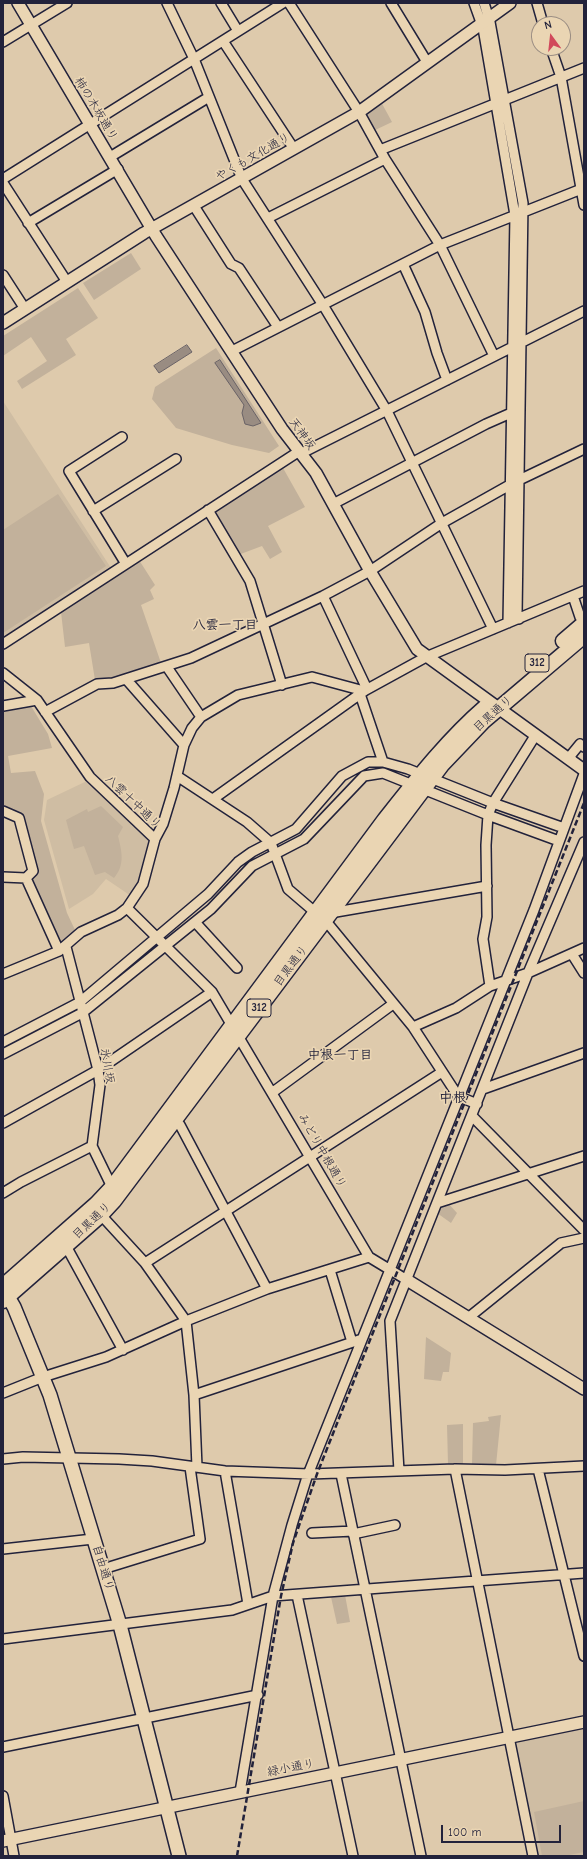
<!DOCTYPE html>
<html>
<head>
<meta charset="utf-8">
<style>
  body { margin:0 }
  #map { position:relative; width:587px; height:1859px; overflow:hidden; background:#decaac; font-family:"Comic Neue",sans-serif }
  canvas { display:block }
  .frame { position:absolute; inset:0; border:4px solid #22223b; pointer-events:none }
  .north { position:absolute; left:531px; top:16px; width:40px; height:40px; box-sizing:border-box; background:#ead5b3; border:1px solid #9a8d83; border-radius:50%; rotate:345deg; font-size:11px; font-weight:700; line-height:16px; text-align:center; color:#22223b }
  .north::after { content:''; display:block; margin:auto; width:14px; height:18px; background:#d1495b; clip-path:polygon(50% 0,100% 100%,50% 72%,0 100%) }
  .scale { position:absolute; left:441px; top:1825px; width:120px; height:18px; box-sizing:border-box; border:2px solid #22223b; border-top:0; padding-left:5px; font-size:12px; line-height:14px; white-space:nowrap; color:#22223b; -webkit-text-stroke:3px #ead5b3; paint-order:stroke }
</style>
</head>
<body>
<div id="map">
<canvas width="587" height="1859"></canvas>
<div class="frame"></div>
<div class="north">N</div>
<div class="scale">100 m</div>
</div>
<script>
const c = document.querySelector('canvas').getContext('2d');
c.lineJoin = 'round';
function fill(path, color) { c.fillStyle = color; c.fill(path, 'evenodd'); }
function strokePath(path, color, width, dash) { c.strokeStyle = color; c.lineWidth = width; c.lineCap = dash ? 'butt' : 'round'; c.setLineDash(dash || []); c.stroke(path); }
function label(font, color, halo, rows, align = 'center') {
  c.font = font + ' "Comic Neue","Klee One",sans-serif'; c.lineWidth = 3.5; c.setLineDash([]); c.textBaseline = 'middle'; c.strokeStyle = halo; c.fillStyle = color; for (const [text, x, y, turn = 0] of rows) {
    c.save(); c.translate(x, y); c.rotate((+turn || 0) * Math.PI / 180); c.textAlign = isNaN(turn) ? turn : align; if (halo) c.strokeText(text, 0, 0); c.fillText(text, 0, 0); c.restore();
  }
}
fill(new Path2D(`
  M 3,401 L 111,568 L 3,639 Z
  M 89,780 L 115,808 L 151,840 L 139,884 L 131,896 L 106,879 L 93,894 L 69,909 L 44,820 L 47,800 Z
  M 584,1728 L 584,1856 L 536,1856 L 515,1747 L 518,1742 Z`), '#cfbda3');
fill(new Path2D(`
  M 380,100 L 392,122 L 371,132 L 361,113 Z
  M 131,253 L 141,269 L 94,300 L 83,283 Z
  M 78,288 L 98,318 L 66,339 L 76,355 L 22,389 L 17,381 L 47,361 L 31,337 L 3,356 L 3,336 Z
  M 216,348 L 279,446 L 269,453 L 232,445 L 176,428 L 152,399 L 155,387 Z
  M 283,468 L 305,507 L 268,526 L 282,552 L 270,559 L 262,546 L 238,555 L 214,513 Z
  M 58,494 L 106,566 L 3,633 L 3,530 Z
  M 139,560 L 155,585 L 150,590 L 154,599 L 141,605 L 161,663 L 109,679 L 95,680 L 89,643 L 65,647 L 61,612 Z
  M 31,706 L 48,734 L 52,748 L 8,756 L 11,773 L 35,771 L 44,794 L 41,821 L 67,913 L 75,930 L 59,946 L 30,879 L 13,810 L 3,808 L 3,709 Z
  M 101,806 L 123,827 L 118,836 C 122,852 125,865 114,878 L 105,872 L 95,875 L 84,846 L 74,849 L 66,820 L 87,809 L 88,812 Z
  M 447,1202 L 457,1213 L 451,1223 L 437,1213 L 441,1204 Z
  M 426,1337 L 451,1353 L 449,1372 L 443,1372 L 441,1381 L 424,1379 Z
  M 501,1415 L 496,1465 L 472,1465 L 473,1423 L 489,1421 L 488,1417 Z
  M 463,1424 L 463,1464 L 448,1464 L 447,1425 Z
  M 345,1595 L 350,1622 L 337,1624 L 331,1597 Z
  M 584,1801 L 584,1852 L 564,1856 L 542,1856 L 534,1812 Z`), '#c2b19b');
const water = new Path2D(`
  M 187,345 L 192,352 L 159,373 L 154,366 Z
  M 220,360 L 261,423 L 253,426 L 245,424 L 242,413 L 244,405 L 215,363 Z`);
fill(water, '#998c82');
strokePath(water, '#696266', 1);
const minor = new Path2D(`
  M 167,3 L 194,59 L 242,179 L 323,305 L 387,411 L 493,629
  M 221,3 L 238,31
  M 289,3 L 359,112 L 385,159 L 440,245 L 494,356
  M 391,3 L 427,62
  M 474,3 L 483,28 L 515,215 L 508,623
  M 484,3 L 490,22 L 523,203 L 517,615 L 519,619
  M 537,3 L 543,24
  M 223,41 L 294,149
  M 3,42 L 67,3
  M 551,48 L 561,77 L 584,205
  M 380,150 L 584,68
  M 110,157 L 209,97
  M 3,179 L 283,3
  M 3,183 L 67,282
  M 194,206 L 231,264 L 239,268 L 278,327
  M 268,218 L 385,159
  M 28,223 L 118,169
  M 403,264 L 425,312 L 437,353 L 447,380
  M 3,275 L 25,309
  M 232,351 L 440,245 L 584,188
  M 122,437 L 69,471 L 126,564
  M 300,454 L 584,311
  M 333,504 L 486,424 L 511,413
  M 208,510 L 250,581 L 282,685
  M 93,511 L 176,459
  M 573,596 L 580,617 L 584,622
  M 3,644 L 298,452
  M 167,667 L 201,717
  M 3,673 L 37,700 L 90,777 L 155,839
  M 126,679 L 184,745
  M 360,694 L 383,762
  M 3,706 L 37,700
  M 45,712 L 97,684 L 113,683 L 191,658 L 323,596 L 370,571 L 442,523 L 515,482 L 584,449
  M 571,761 L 571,755 L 580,744 L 584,747
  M 177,776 L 247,822 L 271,843 L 288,889 L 316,913
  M 213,799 L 367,689 L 323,596
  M 3,811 L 19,818 L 33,871 L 26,878
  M 3,877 L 26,878 L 59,951
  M 127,908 L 212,992 L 369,1257 L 407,1280
  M 330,913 L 487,886
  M 325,920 L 413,1027 L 456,1093 L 460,1097 L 477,1104
  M 195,922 L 237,968
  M 66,947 L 98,1070 L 100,1085 L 92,1146 L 112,1187
  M 572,954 L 584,973
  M 3,974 L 59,951 L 81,932 L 118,915 L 127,908 L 143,884 L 155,839 L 163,824 L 174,788 L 184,745 L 192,728 L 201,717 L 238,695 L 312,677 L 364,691 L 426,657 L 584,591
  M 490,986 L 483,939 L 487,917 L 486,845 L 488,815 L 493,803 L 535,736
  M 413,1027 L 456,1008 L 490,986 L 528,973 L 584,948
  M 3,1042 L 80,1002 L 208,894 L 238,862 L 252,852 L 296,829 L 342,776 L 368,762 L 383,762 L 408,769 L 493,803 L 564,828
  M 3,1054 L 82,1013 L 211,909 L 252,866 L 304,839 L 364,776 L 383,773 L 488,815 L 559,841
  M 483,1089 L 584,1053
  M 273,1092 L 393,1004
  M 472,1116 L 584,1230
  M 174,1121 L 180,1125 L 267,1289
  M 3,1123 L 98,1070 L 212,992
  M 3,1193 L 21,1182 L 92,1146
  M 437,1203 L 584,1156
  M 101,1215 L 145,1263 L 186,1321 L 194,1395 L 197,1467
  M 66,1246 L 123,1350
  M 145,1263 L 442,1072
  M 330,1270 L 352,1342
  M 468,1318 L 561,1243 L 584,1238
  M 3,1393 L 43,1377 L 106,1357 L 186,1321 L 267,1289 L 369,1257
  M 194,1395 L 362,1339
  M 3,1459 L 23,1457 L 119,1459 L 152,1461 L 225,1471 L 309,1474 L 455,1469 L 505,1470 L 584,1466
  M 455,1469 L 533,1856
  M 538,1469 L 584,1656
  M 225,1471 L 248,1604
  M 399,1471 L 390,1321 L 528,973 L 584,842
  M 341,1474 L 421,1856
  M 312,1533 L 353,1531
  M 353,1534 L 395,1525
  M 3,1549 L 93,1539
  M 103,1569 L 200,1539 L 190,1467
  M 297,1595 L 353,1856
  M 3,1639 L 232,1610 L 273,1596 L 584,1573
  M 3,1747 L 258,1695
  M 240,1792 L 273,1596 L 292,1525 L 307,1477 L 534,910 L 584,774
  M 3,1796 L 14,1856`);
const tertiary = new Path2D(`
  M 18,3 L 156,236 L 282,429 L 316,473 L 370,571 L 417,649 L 584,770
  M 3,323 L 144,233 L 359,112 L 510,3
  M 407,1280 L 584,1389
  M 3,1841 L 584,1722`);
const secondary = new Path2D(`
  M 3,1288 L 14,1307 L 50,1395 L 120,1625 L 179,1856`);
const primary = new Path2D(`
  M 563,641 L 584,623
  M 3,1286 L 96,1204 L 112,1187 L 385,819 C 416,780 447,740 485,707
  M 3,1301 L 101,1215 L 114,1201 L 442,765 L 484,721 L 584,636`);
strokePath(minor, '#22223b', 12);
strokePath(tertiary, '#22223b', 14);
strokePath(secondary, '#22223b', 16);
strokePath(primary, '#22223b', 17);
strokePath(minor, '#ead5b3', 9);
strokePath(tertiary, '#ead5b3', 11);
strokePath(secondary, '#ead5b3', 13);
strokePath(primary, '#ead5b3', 14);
strokePath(new Path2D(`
  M 237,1856 L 281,1596 L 293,1543 L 317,1474 L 372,1335 L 584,803`), '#22223b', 2.5, [6, 3]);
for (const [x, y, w] of [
  [537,663,24],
  [259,1008,24]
]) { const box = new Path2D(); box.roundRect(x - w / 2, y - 9, w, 18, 3); c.fillStyle = '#ead5b3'; c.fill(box); strokePath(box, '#22223b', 1); }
label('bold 11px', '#22223b', null, [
  ["312",537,663],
  ["312",259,1008]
]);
label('12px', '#22223b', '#ead5b3', [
  ["柿の木坂通り",96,109,59],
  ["やくも文化通り",253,157,-30],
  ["天神坂",302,434,54],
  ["目黒通り",493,714,-42],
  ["八雲十中通り",133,802,44],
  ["目黒通り",291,966,-53],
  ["氷川坂",107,1066,80],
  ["みどり中根通り",322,1151,60],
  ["目黒通り",92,1221,-43],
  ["自由通り",103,1568,73],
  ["緑小通り",291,1768,-11]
]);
label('bold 13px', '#22223b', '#ead5b3', [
  ["八雲一丁目",225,625],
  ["中根一丁目",340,1055]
]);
label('bold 14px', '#22223b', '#ead5b3', [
  ["中根",453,1098]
]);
</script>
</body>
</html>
